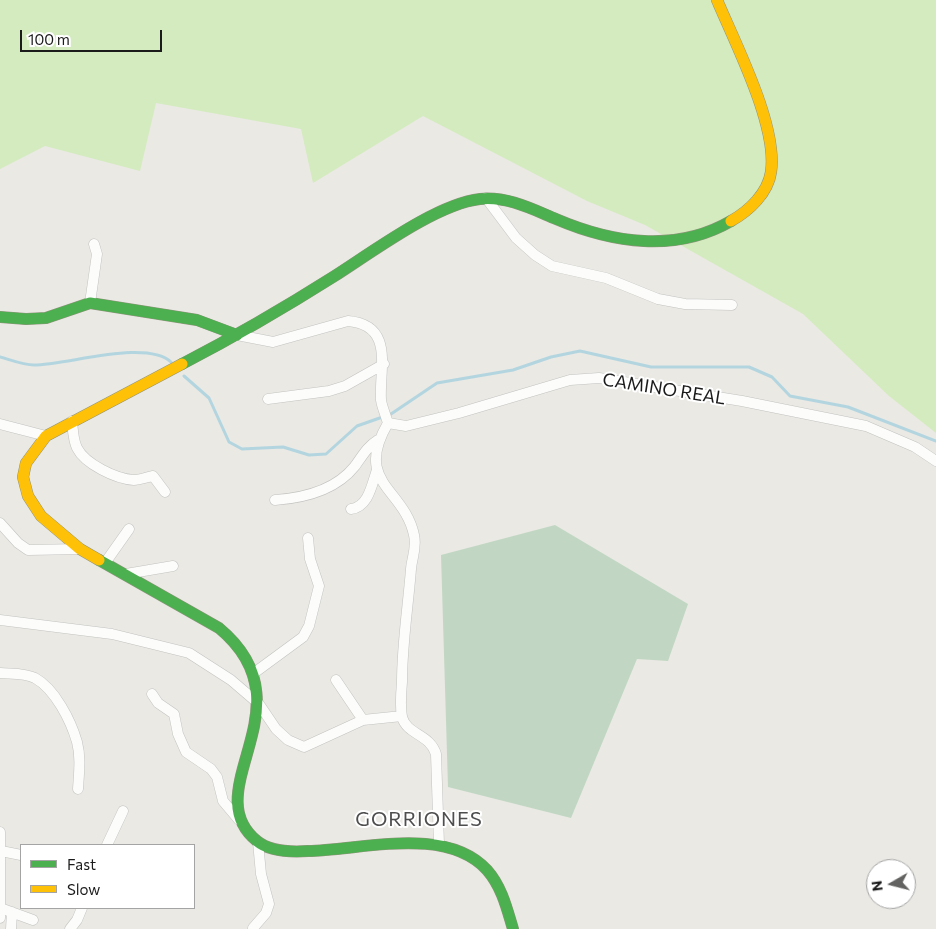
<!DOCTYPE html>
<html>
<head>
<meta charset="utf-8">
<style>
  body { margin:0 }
  #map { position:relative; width:936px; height:929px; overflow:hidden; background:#eae9e4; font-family:Commissioner,sans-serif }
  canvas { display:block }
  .legend { position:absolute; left:20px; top:844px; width:175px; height:65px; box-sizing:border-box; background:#fff; border:1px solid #a4a4a4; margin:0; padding:6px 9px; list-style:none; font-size:15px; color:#1b1b1b }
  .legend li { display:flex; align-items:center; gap:10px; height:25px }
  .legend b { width:25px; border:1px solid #a4a4a4 }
  .north { position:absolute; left:866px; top:859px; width:50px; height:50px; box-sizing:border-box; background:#fff; border:1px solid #a4a4a4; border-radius:50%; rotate:262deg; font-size:14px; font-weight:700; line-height:20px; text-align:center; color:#1b1b1b }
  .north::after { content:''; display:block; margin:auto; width:18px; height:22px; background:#636361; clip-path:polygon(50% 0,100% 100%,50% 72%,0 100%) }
  .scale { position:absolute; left:20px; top:30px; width:142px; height:22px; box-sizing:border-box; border:2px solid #1b1b1b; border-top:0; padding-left:6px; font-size:15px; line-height:18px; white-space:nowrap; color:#1b1b1b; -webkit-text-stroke:4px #fff; paint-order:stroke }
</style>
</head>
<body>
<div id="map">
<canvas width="936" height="929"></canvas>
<ul class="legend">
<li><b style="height:6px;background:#4caf50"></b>Fast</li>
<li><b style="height:6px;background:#ffc107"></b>Slow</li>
</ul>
<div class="north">N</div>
<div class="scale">100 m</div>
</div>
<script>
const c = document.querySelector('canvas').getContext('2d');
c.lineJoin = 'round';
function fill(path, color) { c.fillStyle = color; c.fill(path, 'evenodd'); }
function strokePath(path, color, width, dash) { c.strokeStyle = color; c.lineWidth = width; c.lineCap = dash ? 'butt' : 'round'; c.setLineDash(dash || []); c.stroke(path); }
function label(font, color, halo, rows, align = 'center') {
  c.font = font + ' Commissioner,sans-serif'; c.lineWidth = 4; c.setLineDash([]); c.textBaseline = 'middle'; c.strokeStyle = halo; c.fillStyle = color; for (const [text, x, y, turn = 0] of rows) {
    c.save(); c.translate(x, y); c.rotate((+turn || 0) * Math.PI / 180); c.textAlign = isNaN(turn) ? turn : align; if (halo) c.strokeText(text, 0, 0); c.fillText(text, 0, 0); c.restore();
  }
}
fill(new Path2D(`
  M 0,0 L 936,0 L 936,433 L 889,396 L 803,314 L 645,225 L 587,201 L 423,116 L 313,183 L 301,129 L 156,103 L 140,171 L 45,146 L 0,169 Z`), '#d4ebbf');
fill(new Path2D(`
  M 555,525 L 688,604 L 668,661 L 637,659 L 571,818 L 448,787 L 441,555 Z`), '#c1d7c3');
strokePath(new Path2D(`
  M 0,357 C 11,360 23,365 34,365 C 67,365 146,339 171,362
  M 184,376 L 209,398 L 229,442 L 242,449 L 283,447 L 309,455 L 326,454 L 357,426 L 391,414 L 437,383 L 513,370 L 551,357 L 580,351 L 651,367 L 749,367 L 772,377 L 790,396 L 848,407 L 936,441`), '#b3d5e0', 3);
const street = new Path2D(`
  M 486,198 L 516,238 L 535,255 L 552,266 L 606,278 L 658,299 L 685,304 L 732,305
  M 90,303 L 97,254 L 94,244
  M 237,335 L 273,342 L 348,321 C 395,325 379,369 381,400 C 382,407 386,416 388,423 C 353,483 404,488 414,535 C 417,548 412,557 411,569 C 408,607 402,644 402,682 C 401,693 400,706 402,717 C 407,735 430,734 436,754 L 439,845
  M 268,399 L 329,391 L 345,386 L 384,364
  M 72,421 C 73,430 73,440 77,448 C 85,464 116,479 134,480 C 140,480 147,477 153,476 L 165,492
  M 388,423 L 406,426 L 459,413 L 570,380 L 599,378 L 742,401 L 866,426 L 915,447 L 936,461
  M 0,424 L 46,436
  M 275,500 C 304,498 336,490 355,466 C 363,455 367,447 378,440
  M 351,509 C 369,507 372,483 377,470
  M 0,523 L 18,543 L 28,550 L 80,549
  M 105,563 L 129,529
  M 126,574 L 173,566
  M 0,620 L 112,634 L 189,653 L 231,680 L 259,704 L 276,729 L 288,740 L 304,747 L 363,720 L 402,716
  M 0,673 C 11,674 25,673 35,678 C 55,689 71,721 77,742 C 81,757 79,773 78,789
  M 254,673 L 303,637 L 309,626 L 319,586 L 310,559 L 308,538
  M 336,680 L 363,720
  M 152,694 L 158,703 L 174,714 L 178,734 L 186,752 L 211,769 L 217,777 L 223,801 L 239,820
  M 0,832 L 0,918
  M 107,845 L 123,811
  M 1,851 L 21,855
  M 0,908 L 33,920
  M 253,928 L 266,913 L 269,904 L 261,874 L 258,842
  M 11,929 L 12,912
  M 70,929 L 77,920 L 82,908`);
const fast = new Path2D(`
  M 0,317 L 26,319 L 46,318 L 90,303 L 197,320 L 237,335
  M 182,364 C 234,337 284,308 333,277 C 371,253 436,204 480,199 C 507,196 532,209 556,219 C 612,243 676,253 731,221
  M 99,560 L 219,628 C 313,706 194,790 257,841 C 270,852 293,852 308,851 C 362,850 446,825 487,870 C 502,887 507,909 513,929`);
const slow = new Path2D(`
  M 717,0 C 735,43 778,126 771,172 C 768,193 749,211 731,221
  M 99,560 L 80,549 L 41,516 L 28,496 L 23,477 L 26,463 L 46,436 L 182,364`);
strokePath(street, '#c2c2c0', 11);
strokePath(fast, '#91947c', 12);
strokePath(slow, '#91947c', 12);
strokePath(street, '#fcfcfb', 10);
strokePath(fast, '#4caf50', 11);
strokePath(slow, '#ffc107', 11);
label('18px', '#1b1b1b', '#fff', [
  ["CAMINO REAL",664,389,9]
]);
c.letterSpacing = '1px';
label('20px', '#4e4e4e', '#fff', [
  ["GORRIONES",419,819]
]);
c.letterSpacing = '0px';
</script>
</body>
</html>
